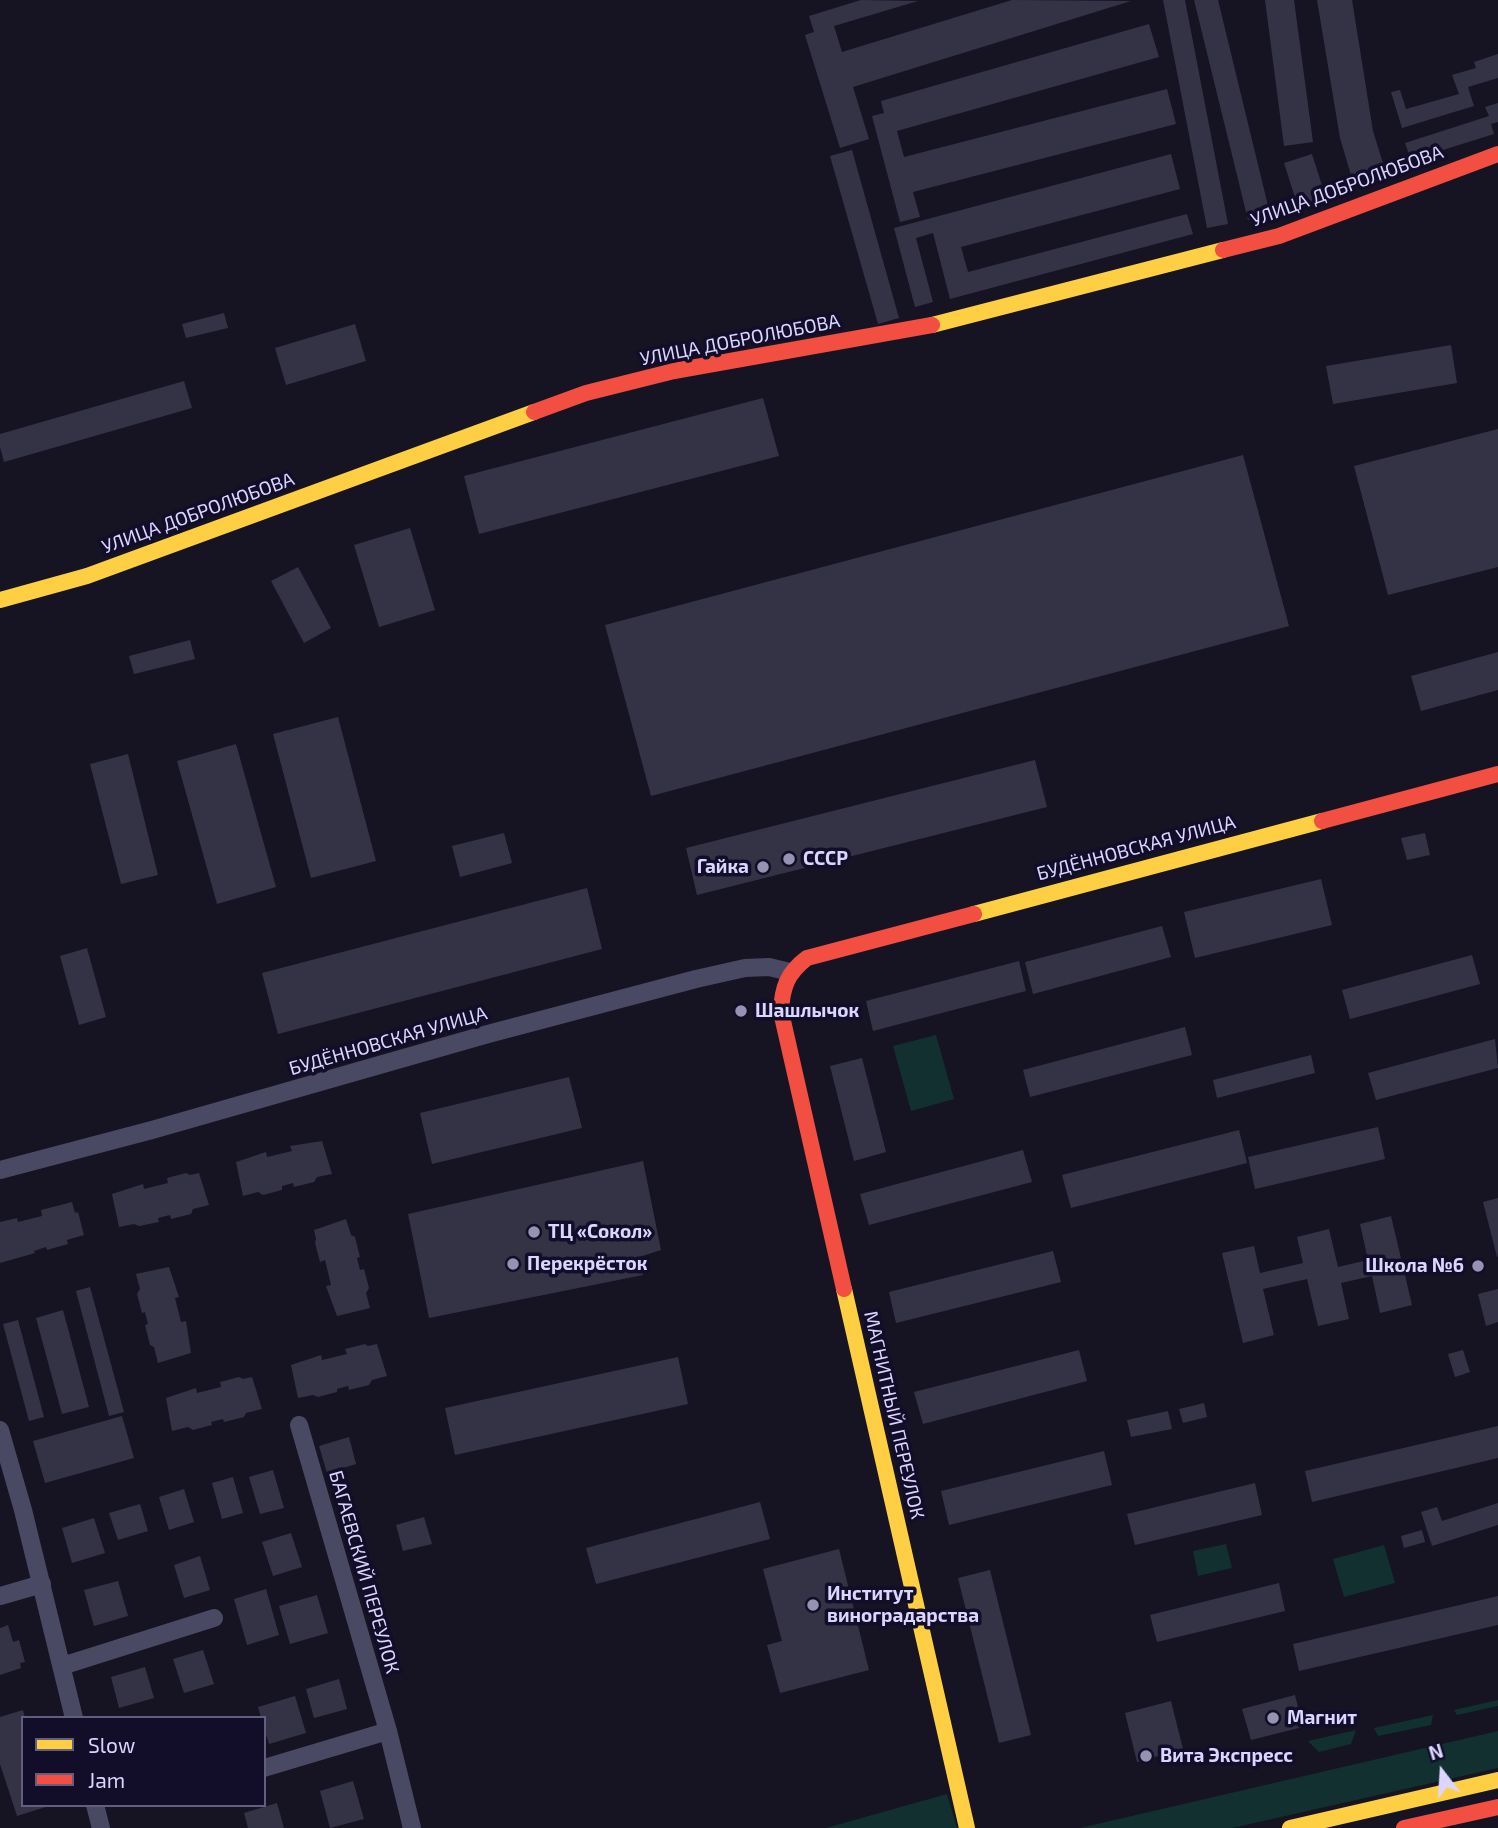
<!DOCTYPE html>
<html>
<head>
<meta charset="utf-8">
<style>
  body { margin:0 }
  #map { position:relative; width:1498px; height:1828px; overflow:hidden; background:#161423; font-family:"Exo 2",sans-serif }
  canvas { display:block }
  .legend { position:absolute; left:21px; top:1716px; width:245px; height:91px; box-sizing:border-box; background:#120e29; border:2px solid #625e7f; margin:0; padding:9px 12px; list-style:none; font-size:21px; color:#dad6ff }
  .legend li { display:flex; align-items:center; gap:14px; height:35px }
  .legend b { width:35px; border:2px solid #625e7f }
  .north { position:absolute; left:1407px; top:1737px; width:70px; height:70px; -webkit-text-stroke:5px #120e29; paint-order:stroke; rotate:343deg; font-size:19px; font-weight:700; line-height:28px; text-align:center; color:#dad6ff }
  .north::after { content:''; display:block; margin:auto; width:24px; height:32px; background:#dad6ff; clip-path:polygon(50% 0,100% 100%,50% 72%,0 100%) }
</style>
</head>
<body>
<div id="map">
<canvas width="1498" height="1828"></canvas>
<ul class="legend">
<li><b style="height:9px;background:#ffcf43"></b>Slow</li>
<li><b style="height:9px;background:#f24e42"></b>Jam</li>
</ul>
<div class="north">N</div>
</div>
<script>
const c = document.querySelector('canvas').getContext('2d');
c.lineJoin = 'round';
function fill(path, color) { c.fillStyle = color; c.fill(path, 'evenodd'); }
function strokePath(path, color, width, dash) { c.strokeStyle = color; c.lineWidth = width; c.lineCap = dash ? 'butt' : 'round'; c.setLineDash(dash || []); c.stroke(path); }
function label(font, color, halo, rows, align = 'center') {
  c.font = font + ' "Exo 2",sans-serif'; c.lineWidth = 7; c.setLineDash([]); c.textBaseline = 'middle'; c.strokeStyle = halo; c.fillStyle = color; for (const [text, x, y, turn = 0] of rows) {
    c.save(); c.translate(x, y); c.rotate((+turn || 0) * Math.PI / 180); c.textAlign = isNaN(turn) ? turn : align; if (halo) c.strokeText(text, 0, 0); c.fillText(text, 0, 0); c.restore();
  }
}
fill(new Path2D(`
  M 936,1035 L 954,1099 L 911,1111 L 893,1046 Z
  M 1226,1544 L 1232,1568 L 1198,1576 L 1193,1551 Z
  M 1384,1545 L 1395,1583 L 1344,1597 L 1333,1559 Z
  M 1498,1700 L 1498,1706 L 1457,1715 L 1454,1710 Z
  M 1433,1715 L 1431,1725 L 1378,1736 L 1374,1728 Z
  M 1356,1730 L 1351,1744 L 1319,1752 L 1308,1741 Z
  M 1498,1731 L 1498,1768 L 1232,1828 L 1080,1828 Z
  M 947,1794 L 957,1828 L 826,1828 Z`), '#12302f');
fill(new Path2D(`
  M 861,0 L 918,1 L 834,26 L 842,52 L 1012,0 L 1131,1 L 853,87 L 869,139 L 840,148 L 805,35 L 814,32 L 809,16 Z
  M 1163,0 L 1185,0 L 1228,224 L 1207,228 Z
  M 1194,0 L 1218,0 L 1270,214 L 1248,220 Z
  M 1265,0 L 1294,0 L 1313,142 L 1284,146 Z
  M 1317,0 L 1352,0 L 1373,131 L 1386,173 L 1353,182 L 1340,138 Z
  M 1149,24 L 1159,57 L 897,131 L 904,157 L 1167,89 L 1176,124 L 913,192 L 920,217 L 900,222 L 872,116 L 884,113 L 881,101 Z
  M 1498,54 L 1498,78 L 1468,87 L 1474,106 L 1402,128 L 1391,92 L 1400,90 L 1406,109 L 1459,94 L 1452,75 L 1476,68 L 1474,62 Z
  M 1498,103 L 1498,122 L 1491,124 L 1494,134 L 1411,160 L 1405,143 L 1489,116 L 1485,107 Z
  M 852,150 L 899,318 L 878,324 L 830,156 Z
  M 1171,154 L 1180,189 L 961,247 L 968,272 L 1187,214 L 1193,234 L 950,299 L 933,233 L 916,238 L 933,302 L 915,307 L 894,228 Z
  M 1312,154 L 1326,198 L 1298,207 L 1284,163 Z
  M 224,313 L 228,328 L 186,338 L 182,324 Z
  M 355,324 L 366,361 L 286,385 L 275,348 Z
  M 1451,345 L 1457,383 L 1333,404 L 1326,366 Z
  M 184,381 L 192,408 L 4,462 L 0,447 L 0,434 Z
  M 763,398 L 779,456 L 479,534 L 464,476 Z
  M 1498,429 L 1498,567 L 1388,595 L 1354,466 Z
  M 1243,455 L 1289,626 L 651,796 L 605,625 Z
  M 410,528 L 435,610 L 379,627 L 354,545 Z
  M 298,567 L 331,628 L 304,643 L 271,581 Z
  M 190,640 L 195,659 L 134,674 L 129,656 Z
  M 1498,652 L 1498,690 L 1421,711 L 1411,676 Z
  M 338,717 L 376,861 L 311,878 L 273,734 Z
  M 236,744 L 276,887 L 217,904 L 177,761 Z
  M 128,754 L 158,875 L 121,884 L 90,764 Z
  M 1035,760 L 1047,807 L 697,895 L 686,848 Z
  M 504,833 L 512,863 L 460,877 L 452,846 Z
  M 1425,833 L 1430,855 L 1407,860 L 1401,838 Z
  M 1321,879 L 1332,925 L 1195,958 L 1184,912 Z
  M 587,888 L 602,949 L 278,1034 L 262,973 Z
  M 1162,926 L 1171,957 L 1033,994 L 1025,962 Z
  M 87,948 L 106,1017 L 79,1025 L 60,956 Z
  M 1472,955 L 1480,984 L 1350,1019 L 1342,990 Z
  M 1019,961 L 1026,991 L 873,1031 L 866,1001 Z
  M 1185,1027 L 1192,1055 L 1030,1097 L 1023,1070 Z
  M 1495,1039 L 1498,1068 L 1376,1100 L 1368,1073 Z
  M 1311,1055 L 1315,1073 L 1217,1098 L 1213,1080 Z
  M 862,1058 L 886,1152 L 854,1161 L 830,1066 Z
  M 569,1077 L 582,1128 L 432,1164 L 420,1113 Z
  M 1378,1127 L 1385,1159 L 1255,1189 L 1248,1157 Z
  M 1239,1130 L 1247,1163 L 1071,1208 L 1062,1175 Z
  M 322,1141 L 332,1174 L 317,1177 L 314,1182 L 294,1187 L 293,1183 L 282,1186 L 282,1190 L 263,1195 L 258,1192 L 243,1196 L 236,1162 L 266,1152 L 267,1157 L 292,1151 L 290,1146 Z
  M 1023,1150 L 1032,1182 L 869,1225 L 860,1194 Z
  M 643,1161 L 661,1250 L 639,1257 L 643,1275 L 429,1318 L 408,1214 Z
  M 186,1173 L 190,1175 L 199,1173 L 209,1205 L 193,1209 L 191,1214 L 171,1219 L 170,1215 L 158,1218 L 159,1222 L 139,1226 L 134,1224 L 119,1227 L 112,1194 L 143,1184 L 144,1189 L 168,1183 L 167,1178 Z
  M 1498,1198 L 1498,1256 L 1497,1257 L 1483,1202 Z
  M 72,1202 L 75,1213 L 78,1212 L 84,1235 L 67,1240 L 68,1244 L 47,1250 L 46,1247 L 34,1251 L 35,1253 L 0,1263 L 0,1222 L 17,1218 L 18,1222 L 42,1216 L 41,1210 Z
  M 1391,1216 L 1412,1305 L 1380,1313 L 1372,1276 L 1341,1283 L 1349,1319 L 1318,1326 L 1307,1279 L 1263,1289 L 1274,1335 L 1243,1343 L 1222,1253 L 1254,1246 L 1260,1273 L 1303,1263 L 1297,1237 L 1329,1229 L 1338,1267 L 1368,1260 L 1360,1224 Z
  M 346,1219 L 351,1235 L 355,1237 L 360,1257 L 357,1258 L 360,1270 L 364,1269 L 369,1288 L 366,1293 L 370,1308 L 337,1316 L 326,1286 L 331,1285 L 325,1260 L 320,1262 L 315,1243 L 316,1239 L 314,1230 Z
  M 1053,1251 L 1061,1282 L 896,1323 L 889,1292 Z
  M 169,1267 L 179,1297 L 175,1298 L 181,1322 L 186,1321 L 191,1353 L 158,1363 L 154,1347 L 150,1345 L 145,1325 L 148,1324 L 145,1312 L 142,1313 L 137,1294 L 140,1289 L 136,1274 Z
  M 90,1287 L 124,1412 L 109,1416 L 76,1291 Z
  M 1498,1289 L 1498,1322 L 1486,1326 L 1478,1294 Z
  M 63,1310 L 89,1407 L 62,1414 L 36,1318 Z
  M 18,1320 L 44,1417 L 29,1421 L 3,1324 Z
  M 365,1344 L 368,1346 L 377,1344 L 387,1376 L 372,1380 L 369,1385 L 349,1390 L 348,1386 L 337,1389 L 337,1392 L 318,1397 L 313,1395 L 298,1398 L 291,1365 L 321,1355 L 322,1360 L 347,1354 L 345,1349 Z
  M 1079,1350 L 1087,1381 L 923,1424 L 914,1392 Z
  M 1463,1350 L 1470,1372 L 1455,1377 L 1448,1354 Z
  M 678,1357 L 688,1404 L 455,1455 L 445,1408 Z
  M 239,1377 L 243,1379 L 252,1377 L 262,1409 L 246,1413 L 244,1417 L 224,1422 L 223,1419 L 211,1422 L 212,1425 L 193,1430 L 188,1427 L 172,1431 L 166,1398 L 196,1388 L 197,1393 L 221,1387 L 220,1382 Z
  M 1204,1403 L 1207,1417 L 1183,1423 L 1179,1409 Z
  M 1168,1411 L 1172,1429 L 1131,1437 L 1127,1420 Z
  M 122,1416 L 134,1458 L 45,1483 L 33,1441 Z
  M 1498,1426 L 1498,1458 L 1312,1502 L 1305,1471 Z
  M 349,1437 L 356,1464 L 327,1473 L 319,1446 Z
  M 1104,1451 L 1112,1485 L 949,1525 L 941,1491 Z
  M 273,1470 L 284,1508 L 260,1514 L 249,1477 Z
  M 233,1477 L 243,1513 L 222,1519 L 212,1483 Z
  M 1255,1483 L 1262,1515 L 1135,1545 L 1127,1514 Z
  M 184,1489 L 194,1522 L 169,1530 L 159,1497 Z
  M 760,1502 L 770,1539 L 596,1584 L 586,1548 Z
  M 1498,1503 L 1498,1525 L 1432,1546 L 1421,1512 L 1437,1507 L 1442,1521 Z
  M 140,1504 L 148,1531 L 118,1540 L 109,1513 Z
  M 424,1517 L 432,1544 L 403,1551 L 396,1525 Z
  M 94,1518 L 105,1553 L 72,1563 L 62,1528 Z
  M 1422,1530 L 1425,1542 L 1404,1548 L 1401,1536 Z
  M 291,1533 L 302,1567 L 273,1576 L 262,1542 Z
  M 839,1549 L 869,1670 L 780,1693 L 767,1645 L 782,1641 L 763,1569 Z
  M 200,1556 L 210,1590 L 184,1598 L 174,1565 Z
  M 990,1570 L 1031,1735 L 999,1743 L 958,1578 Z
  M 118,1581 L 128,1616 L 94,1626 L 84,1590 Z
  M 1279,1583 L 1285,1611 L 1157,1642 L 1150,1615 Z
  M 266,1589 L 279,1635 L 247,1645 L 234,1599 Z
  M 317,1595 L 328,1633 L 290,1644 L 279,1606 Z
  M 1498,1596 L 1498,1625 L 1299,1671 L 1293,1644 Z
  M 8,1625 L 13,1642 L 19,1640 L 25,1662 L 20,1663 L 21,1668 L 0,1675 L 0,1628 Z
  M 203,1650 L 214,1684 L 184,1693 L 173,1659 Z
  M 145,1667 L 154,1698 L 119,1708 L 111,1677 Z
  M 339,1679 L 347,1709 L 314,1718 L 306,1689 Z
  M 1295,1695 L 1303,1727 L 1251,1740 L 1242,1709 Z
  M 295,1696 L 306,1733 L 269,1744 L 264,1728 L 264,1718 L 261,1718 L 258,1707 Z
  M 1171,1701 L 1183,1749 L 1137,1762 L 1125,1713 Z
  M 23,1710 L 25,1718 L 23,1718 L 23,1805 L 49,1806 L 17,1816 L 0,1764 L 0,1717 Z
  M 353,1781 L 364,1819 L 330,1828 L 320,1791 Z
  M 277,1803 L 284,1828 L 248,1828 L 244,1813 Z`), '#343245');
strokePath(new Path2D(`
  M 0,1170 L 152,1130 L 488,1034 L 696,979 L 745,968 L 769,967 L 790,972
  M 299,1425 L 388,1731 L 412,1828
  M 0,1430 L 23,1510 L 74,1718
  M 0,1596 L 42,1584
  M 62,1666 L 214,1618
  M 264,1768 L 388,1731
  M 95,1805 L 101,1828`), '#494964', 18);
strokePath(new Path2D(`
  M 932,325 L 1223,250
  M 0,600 L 87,576 L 534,412
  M 974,914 L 1322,821
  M 844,1289 L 967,1828
  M 1290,1828 L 1498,1780`), '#ffcf43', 16);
strokePath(new Path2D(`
  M 1223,250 L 1279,236 L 1498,154
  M 534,412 L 586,393 L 674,371 L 932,325
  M 1322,821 L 1498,774
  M 844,1289 L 781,1012 C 782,988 787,973 807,958 L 974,914
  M 1404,1828 L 1498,1807`), '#f24e42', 16);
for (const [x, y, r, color] of [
  [789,859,7,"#9592b2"],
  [763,867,7,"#9592b2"],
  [741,1011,7,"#9592b2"],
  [534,1232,7,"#9592b2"],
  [513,1264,7,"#9592b2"],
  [1478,1266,7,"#9592b2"],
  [813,1605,7,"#9592b2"],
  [1273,1718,7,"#9592b2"],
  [1146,1756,7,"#9592b2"]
]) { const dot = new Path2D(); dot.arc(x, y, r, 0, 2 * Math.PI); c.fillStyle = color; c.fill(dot); strokePath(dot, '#120e29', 2.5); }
label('19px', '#dad6ff', '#120e29', [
  ["УЛИЦА ДОБРОЛЮБОВА",1347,186,-20],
  ["УЛИЦА ДОБРОЛЮБОВА",740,340,-11],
  ["УЛИЦА ДОБРОЛЮБОВА",198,513,-20],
  ["БУДЁННОВСКАЯ УЛИЦА",1136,848,-15],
  ["БУДЁННОВСКАЯ УЛИЦА",388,1041,-16],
  ["МАГНИТНЫЙ ПЕРЕУЛОК",894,1415,77],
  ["БАГАЕВСКИЙ ПЕРЕУЛОК",364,1572,74]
]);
label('bold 19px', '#dad6ff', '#120e29', [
  ["СССР",803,859],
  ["Гайка",749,867,"right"],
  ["Шашлычок",755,1011],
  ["ТЦ «Сокол»",548,1232],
  ["Перекрёсток",527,1264],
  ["Школа №6",1464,1266,"right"],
  ["Институт",827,1594],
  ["виноградарства",827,1616],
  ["Магнит",1287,1718],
  ["Вита Экспресс",1160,1756]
], 'left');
</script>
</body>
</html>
